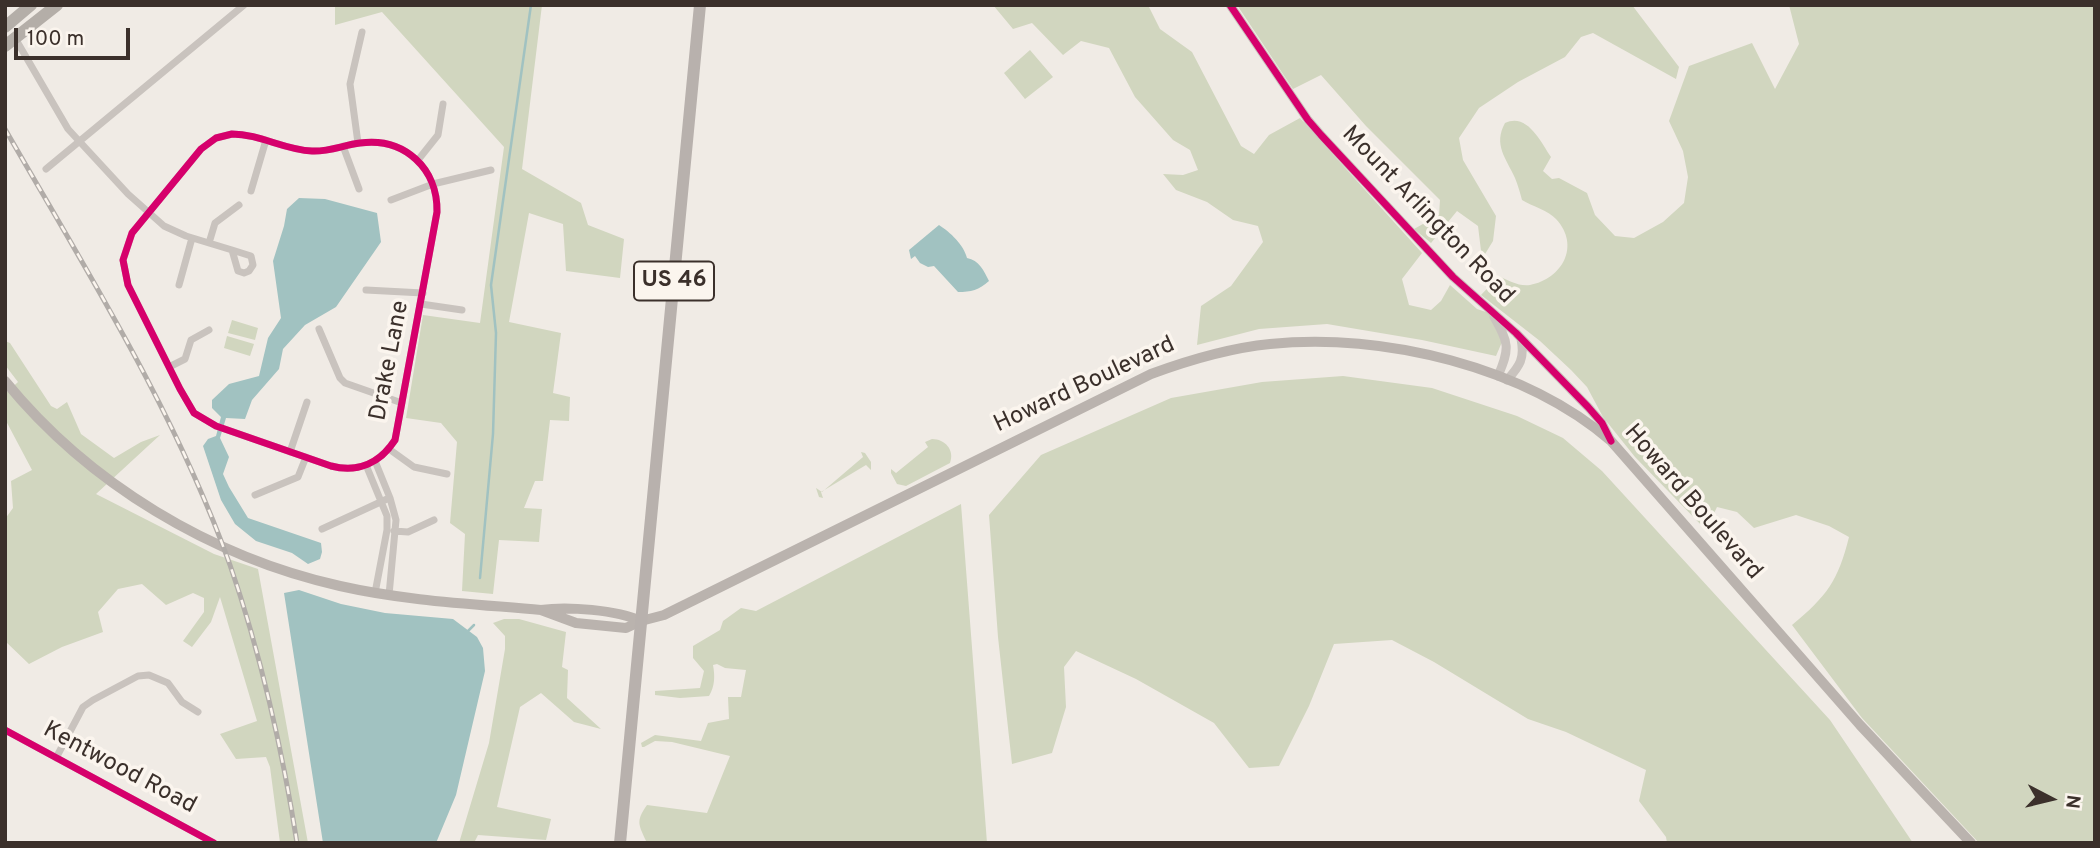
<!DOCTYPE html>
<html>
<head>
<meta charset="utf-8">
<style>
  body { margin:0 }
  #map { position:relative; width:2100px; height:848px; overflow:hidden; background:#f0ebe5; font-family:Overpass,sans-serif }
  canvas { display:block }
  .frame { position:absolute; inset:0; border:7px solid #3b302b; pointer-events:none }
  .north { position:absolute; left:2016px; top:764px; width:70px; height:70px; -webkit-text-stroke:5px #fbf5ee; paint-order:stroke; rotate:97deg; font-size:19px; font-weight:700; line-height:28px; text-align:center; color:#3b302b }
  .north::after { content:''; display:block; margin:auto; width:24px; height:32px; background:#3b302b; clip-path:polygon(50% 0,100% 100%,50% 72%,0 100%) }
  .scale { position:absolute; left:14px; top:28px; width:116px; height:32px; box-sizing:border-box; border:4px solid #3b302b; border-top:0; padding-left:9px; font-size:21px; line-height:24px; white-space:nowrap; color:#3b302b; -webkit-text-stroke:5px #fbf5ee; paint-order:stroke }
</style>
</head>
<body>
<div id="map">
<canvas width="2100" height="848"></canvas>
<div class="frame"></div>
<div class="north">N</div>
<div class="scale">100 m</div>
</div>
<script>
const c = document.querySelector('canvas').getContext('2d');
c.lineJoin = 'round';
function fill(path, color) { c.fillStyle = color; c.fill(path, 'evenodd'); }
function strokePath(path, color, width, dash) { c.strokeStyle = color; c.lineWidth = width; c.lineCap = dash ? 'butt' : 'round'; c.setLineDash(dash || []); c.stroke(path); }
function label(font, color, halo, rows, align = 'center') {
  c.font = font + ' Overpass,sans-serif'; c.lineWidth = 7; c.setLineDash([]); c.textBaseline = 'middle'; c.strokeStyle = halo; c.fillStyle = color; for (const [text, x, y, turn = 0] of rows) {
    c.save(); c.translate(x, y); c.rotate((+turn || 0) * Math.PI / 180); c.textAlign = isNaN(turn) ? turn : align; if (halo) c.strokeText(text, 0, 0); c.fillText(text, 0, 0); c.restore();
  }
}
fill(new Path2D(`
  M 335,5 L 542,5 L 522,169 L 581,203 L 588,225 L 624,239 L 620,278 L 566,271 L 563,224 L 529,213 L 509,322 L 561,333 L 553,393 L 570,397 L 569,421 L 550,420 L 543,481 L 535,481 L 524,508 L 542,509 L 539,542 L 499,540 L 493,594 L 462,591 L 465,534 L 450,523 L 457,442 L 441,423 L 406,418 L 423,315 L 480,323 L 504,147 L 382,12 L 335,25 Z
  M 993,5 L 1148,5 L 1160,29 L 1192,52 L 1241,146 L 1254,154 L 1269,135 L 1300,118 L 1422,253 L 1402,279 L 1409,305 L 1431,310 L 1441,301 L 1450,285 L 1477,309 L 1489,313 L 1502,342 L 1496,356 L 1422,340 L 1327,324 L 1259,329 L 1197,345 L 1201,306 L 1231,286 L 1263,242 L 1258,226 L 1233,220 L 1207,202 L 1176,190 L 1163,174 L 1183,175 L 1198,170 L 1190,150 L 1173,140 L 1135,97 L 1109,48 L 1081,41 L 1063,55 L 1032,23 L 1013,29 Z
  M 1237,5 L 1632,5 L 1679,67 L 1676,79 L 1593,33 L 1581,37 L 1565,57 L 1518,82 L 1479,108 L 1459,138 L 1463,160 L 1496,216 L 1493,241 L 1482,259 L 1478,226 L 1457,211 L 1431,243 L 1414,229 L 1439,215 L 1440,200 L 1366,126 L 1321,75 L 1293,89 Z
  M 1789,5 L 2095,5 L 2095,843 L 1979,843 L 1862,718 L 1792,625 C 1827,596 1838,581 1849,537 L 1829,526 L 1796,515 L 1754,528 L 1737,512 L 1717,507 L 1706,530 L 1635,457 L 1603,417 L 1587,387 L 1571,370 L 1540,341 L 1481,295 L 1499,276 C 1507,280 1520,287 1530,285 C 1562,279 1581,246 1556,219 C 1549,211 1532,206 1522,200 C 1520,193 1518,185 1515,178 C 1506,158 1493,145 1505,123 C 1527,112 1541,142 1551,157 L 1543,171 L 1552,179 L 1559,178 L 1587,193 L 1595,215 L 1615,236 L 1634,238 L 1663,222 L 1684,203 L 1688,177 L 1683,151 L 1669,121 L 1689,66 L 1752,43 L 1775,89 L 1799,44 Z
  M 1030,50 L 1053,77 L 1025,99 L 1004,73 Z
  M 232,320 L 258,328 L 255,340 L 228,333 Z
  M 227,336 L 254,344 L 250,356 L 224,348 Z
  M 5,341 L 10,343 L 51,406 L 57,409 L 67,402 L 81,434 L 114,458 L 141,442 L 160,435 L 96,494 L 214,554 L 258,569 L 308,843 L 280,843 L 270,767 L 266,757 L 236,759 L 220,734 L 257,721 L 220,597 L 211,622 L 192,647 L 183,641 L 204,612 L 204,598 L 193,593 L 166,605 L 142,584 L 118,589 L 98,612 L 103,632 L 62,647 L 29,664 L 5,641 L 5,519 L 13,508 L 11,481 L 32,470 L 5,419 L 5,394 L 18,382 L 5,365 Z
  M 1343,376 L 1432,388 L 1517,416 L 1563,438 L 1602,471 L 1830,720 L 1913,843 L 1667,843 L 1666,837 L 1639,801 L 1646,770 L 1566,732 L 1528,719 L 1434,662 L 1392,640 L 1334,644 L 1309,706 L 1279,766 L 1249,768 L 1214,723 L 1136,679 L 1076,651 L 1064,667 L 1066,707 L 1052,753 L 1012,764 L 998,637 L 989,515 L 1041,455 L 1171,398 L 1262,382 Z
  M 932,439 C 945,439 955,450 950,463 L 906,486 L 897,484 L 891,473 L 891,469 L 896,473 L 928,447 L 925,442 Z
  M 861,452 L 865,453 L 871,462 L 871,470 L 866,465 L 821,492 L 823,498 L 819,497 L 816,488 L 822,492 L 863,457 Z
  M 961,504 L 987,843 L 647,843 C 639,825 635,822 647,805 L 707,813 L 730,756 L 672,742 L 655,741 L 644,747 L 642,747 L 641,743 L 655,735 L 701,741 L 708,723 L 729,719 L 728,697 L 741,697 L 746,670 L 725,668 L 717,664 L 713,665 C 715,676 715,686 709,696 L 680,698 L 655,695 L 655,691 L 700,688 L 704,671 L 693,658 L 693,646 L 720,630 L 723,621 L 741,608 L 756,611 Z
  M 504,619 L 519,619 L 566,632 L 562,667 L 568,670 L 567,698 L 601,729 L 574,722 L 541,693 L 520,707 L 497,807 L 551,819 L 546,840 L 478,835 L 474,843 L 459,843 L 489,743 L 505,649 L 505,636 L 493,623 Z`), '#d1d6bf');
fill(new Path2D(`
  M 299,198 L 325,199 L 377,213 L 381,242 L 336,307 L 305,325 L 283,349 L 279,369 L 252,400 L 245,419 L 226,418 L 220,438 L 229,457 L 223,474 L 229,487 L 248,518 L 321,543 L 322,552 L 320,559 L 308,564 L 292,553 L 256,541 L 235,524 L 221,500 L 203,446 L 208,439 L 216,436 L 221,417 L 212,408 L 212,400 L 229,384 L 259,376 L 268,338 L 281,318 L 273,261 L 284,226 L 287,209 Z
  M 939,225 C 950,232 964,245 967,258 C 979,260 984,271 989,281 C 979,290 971,292 958,292 L 934,266 L 928,267 L 920,263 L 915,256 L 911,259 L 909,250 Z
  M 299,590 L 341,604 L 385,613 L 453,619 L 477,637 L 483,648 L 485,671 L 456,795 L 436,843 L 323,843 L 284,593 Z`), '#a1c2c1');
strokePath(new Path2D(`
  M 480,578 L 493,434 L 496,333 L 491,285 L 531,5
  M 468,631 L 474,625`), '#a1c2c1', 2.5);
strokePath(new Path2D(`
  M 15,38 L 68,129 L 128,194 L 164,226 L 186,236 L 232,250
  M 232,134 C 260,134 284,150 312,151 C 328,152 344,145 360,143 C 405,137 438,169 437,212 L 395,440 C 380,463 358,473 331,466 L 216,426 L 194,413 L 180,389 L 128,285 L 123,260 L 132,233 L 201,149 L 216,138 Z
  M 358,143 L 350,84 L 362,32
  M 343,146 L 359,189
  M 418,160 L 438,135 L 443,104
  M 46,169 L 244,5
  M 251,191 L 266,140
  M 391,200 L 433,184 L 491,170
  M 209,243 L 215,223 L 239,205
  M 232,250 L 251,256 L 253,265 L 249,271 L 244,273 L 238,271 Z
  M 179,285 L 192,238
  M 366,290 L 423,293
  M 421,304 L 462,310
  M 319,329 L 340,378 L 345,383 L 402,403
  M 169,367 L 185,359 L 191,340 L 209,330
  M 389,449 L 414,467 L 447,474
  M 290,452 L 307,402
  M 375,461 L 390,498 L 396,520 L 389,595
  M 366,465 L 387,516 L 387,530 L 375,593
  M 255,495 L 298,477 L 306,457
  M 322,529 L 387,499
  M 394,531 L 408,532 L 434,520
  M 5,730 L 214,843
  M 56,758 L 83,707 L 93,700 L 138,676 L 149,675 L 168,683 L 182,702 L 198,712`), '#c9c3be', 7);
strokePath(new Path2D(`
  M 1230,5 L 1308,120 L 1321,135 L 1453,277 L 1516,333 L 1588,407 L 1602,423 L 1610,439
  M 1494,317 C 1509,343 1510,348 1498,376
  M 1507,380 C 1520,366 1525,358 1521,339`), '#c9c3be', 9);
strokePath(new Path2D(`
  M 5,381 C 89,484 211,557 340,586 C 406,601 474,604 541,610 C 567,606 617,610 641,621
  M 541,610 L 576,623 L 626,628 L 641,621 L 664,615 L 1151,374 C 1189,360 1229,348 1270,344 C 1383,332 1525,367 1611,441 L 1860,725 L 1971,843`), '#bab3ae', 10);
strokePath(new Path2D(`
  M 620,843 L 700,5`), '#b8b1ad', 12);
strokePath(new Path2D(`
  M 5,27 L 31,5
  M 5,46 L 57,5`), '#b4aea8', 12);
const rail = new Path2D(`
  M 5,129 C 86,270 175,411 230,565 C 260,651 283,753 297,843`);
strokePath(rail, '#b1aca8', 5);
strokePath(rail, '#fbf5ee', 2.5, [8]);
strokePath(new Path2D(`
  M 1230,5 L 1308,120 L 1321,135 L 1453,277 L 1516,333 L 1588,407 L 1602,423 L 1611,441
  M 232,134 C 260,134 284,150 312,151 C 328,152 344,145 360,143 C 405,137 438,169 437,212 L 395,440 C 380,463 358,473 331,466 L 216,426 L 194,413 L 180,389 L 128,285 L 123,260 L 132,233 L 201,149 L 216,138 Z
  M 5,730 L 214,843`), '#d6006c', 7);
for (const [x, y, w] of [
  [674,281,80]
]) { const box = new Path2D(); box.roundRect(x - w / 2, y - 19.5, w, 39, 5); c.fillStyle = '#fbf5ee'; c.fill(box); strokePath(box, '#3b302b', 2); }
label('bold 23px', '#3b302b', null, [
  ["US 46",674,281]
]);
label('24px', '#3b302b', '#fbf5ee', [
  ["Mount Arlington Road",1427,216,46],
  ["Drake Lane",391,361,-79],
  ["Howard Boulevard",1085,386,-25],
  ["Howard Boulevard",1692,503,49],
  ["Kentwood Road",119,769,28]
]);
</script>
</body>
</html>
